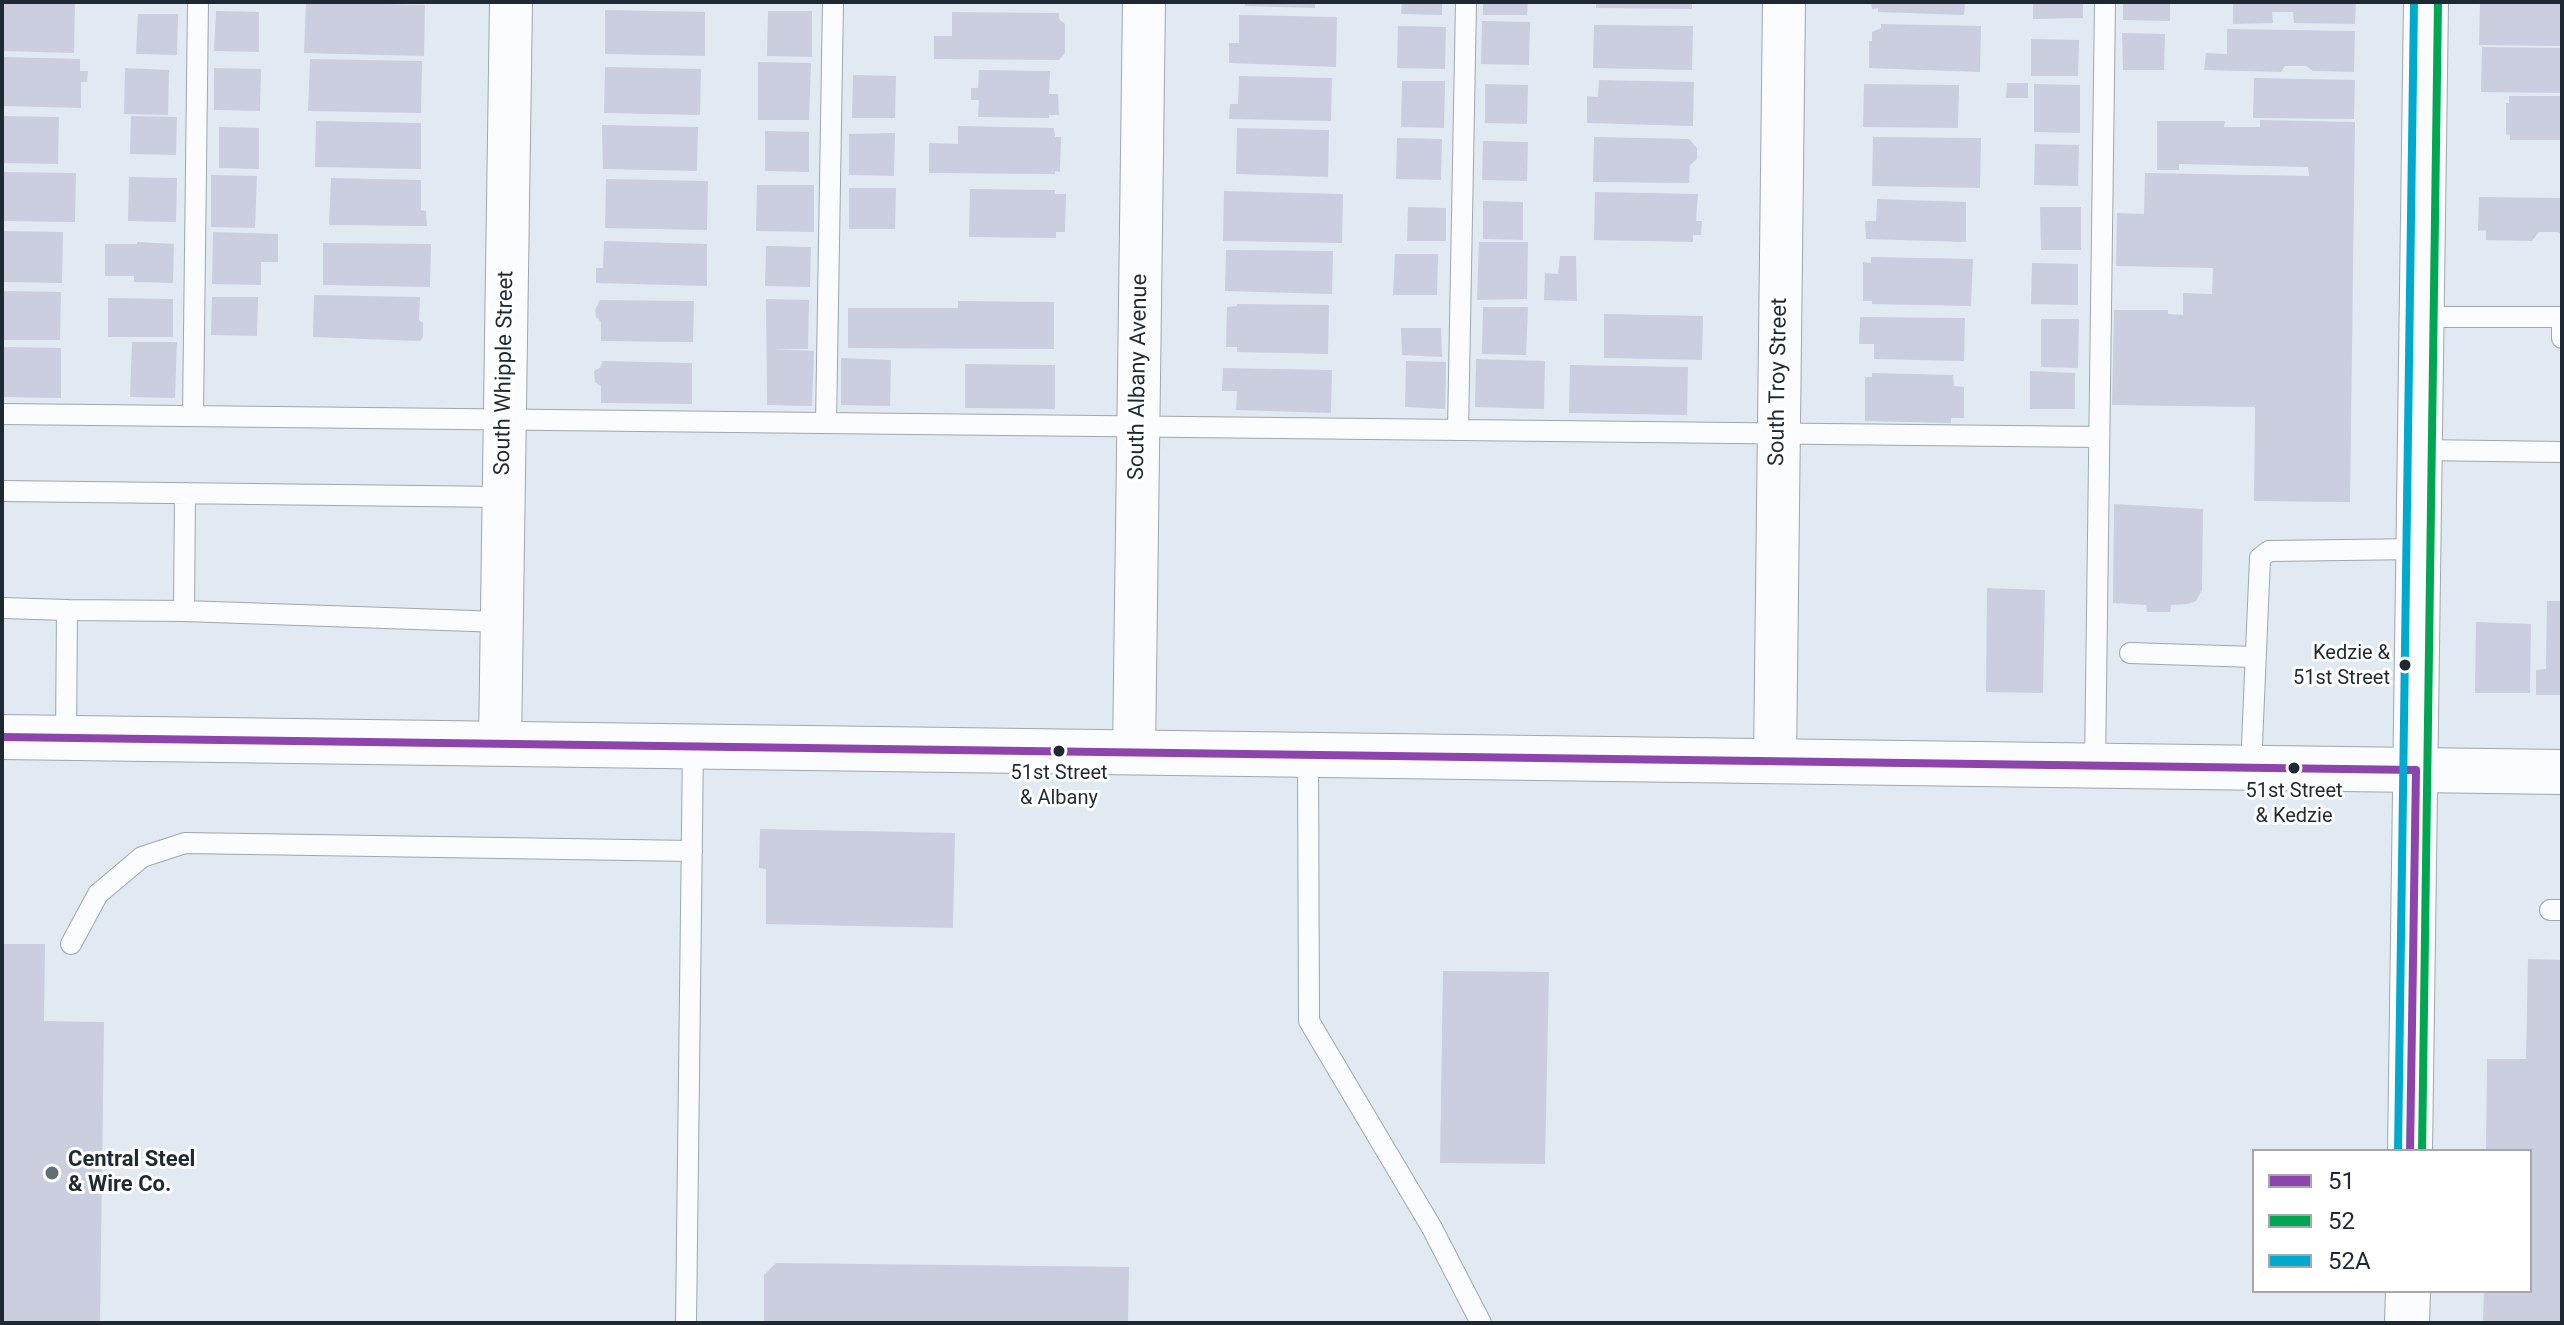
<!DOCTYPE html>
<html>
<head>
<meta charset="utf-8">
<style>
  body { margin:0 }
  #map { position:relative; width:2564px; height:1325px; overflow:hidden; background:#e1eaf3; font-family:Roboto,sans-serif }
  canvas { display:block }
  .frame { position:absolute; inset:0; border:4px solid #1f2933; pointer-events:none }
  .legend { position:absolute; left:2252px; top:1149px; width:280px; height:144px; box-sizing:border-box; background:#fff; border:2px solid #a5a9ad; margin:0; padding:10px 14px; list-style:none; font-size:24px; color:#1f2933 }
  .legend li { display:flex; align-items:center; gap:16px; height:40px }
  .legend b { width:40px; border:2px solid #a5a9ad }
</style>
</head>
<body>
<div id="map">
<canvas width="2564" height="1325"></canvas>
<div class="frame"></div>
<ul class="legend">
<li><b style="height:10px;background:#8e44ad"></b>51</li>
<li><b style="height:10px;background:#00a651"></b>52</li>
<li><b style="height:10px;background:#00a9ce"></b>52A</li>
</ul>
</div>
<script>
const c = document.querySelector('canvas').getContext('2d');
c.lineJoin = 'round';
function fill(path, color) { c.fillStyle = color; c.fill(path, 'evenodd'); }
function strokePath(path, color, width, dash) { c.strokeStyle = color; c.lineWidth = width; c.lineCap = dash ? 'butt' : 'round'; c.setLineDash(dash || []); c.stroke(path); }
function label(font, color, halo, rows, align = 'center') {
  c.font = font + ' Roboto,sans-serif'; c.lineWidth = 6; c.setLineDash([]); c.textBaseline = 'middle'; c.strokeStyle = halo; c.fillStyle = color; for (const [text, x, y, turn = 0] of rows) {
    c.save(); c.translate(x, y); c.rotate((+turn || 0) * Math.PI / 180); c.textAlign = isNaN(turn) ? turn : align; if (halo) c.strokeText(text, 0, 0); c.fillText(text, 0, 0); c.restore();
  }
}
fill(new Path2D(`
  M 2,2 L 75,3 L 74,53 L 2,51 Z
  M 306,2 L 425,5 L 424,56 L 304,53 Z
  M 1245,2 L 1315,2 L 1315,8 L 1245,6 Z
  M 1402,2 L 1442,2 L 1442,15 L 1401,14 Z
  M 1483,2 L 1528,2 L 1527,15 L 1483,15 Z
  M 1596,2 L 1692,2 L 1692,9 L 1596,8 Z
  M 1871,2 L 1965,2 L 1964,15 L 1878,12 L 1878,8 L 1872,9 Z
  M 2033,2 L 2083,2 L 2083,18 L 2033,19 Z
  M 2123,2 L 2170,2 L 2170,21 L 2123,20 Z
  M 2233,2 L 2356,2 L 2355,24 L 2294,23 L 2293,12 L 2272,12 L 2273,23 L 2233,24 Z
  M 2480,2 L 2562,2 L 2562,46 L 2479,45 Z
  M 605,10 L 705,12 L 705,56 L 605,54 Z
  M 216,11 L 259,12 L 259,52 L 214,51 Z
  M 768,11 L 812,11 L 812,57 L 767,56 Z
  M 952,12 L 1059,13 L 1059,19 L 1065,24 L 1065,53 L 1059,60 L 934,59 L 934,36 L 952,36 Z
  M 138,14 L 178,14 L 177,55 L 136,54 Z
  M 1239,15 L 1337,17 L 1336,67 L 1229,63 L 1229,43 L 1239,43 Z
  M 1482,21 L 1530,22 L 1529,65 L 1481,64 Z
  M 1881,24 L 1981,26 L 1980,72 L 1869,68 L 1869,41 L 1872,41 L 1872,32 L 1881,28 Z
  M 1594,25 L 1693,26 L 1692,70 L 1593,68 Z
  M 1398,26 L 1446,27 L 1445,69 L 1397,68 Z
  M 2227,29 L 2355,31 L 2354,72 L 2313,71 L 2306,66 L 2285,66 L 2281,72 L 2204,70 L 2206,53 L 2227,54 Z
  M 2122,33 L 2165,34 L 2164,70 L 2123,70 Z
  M 2031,39 L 2079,40 L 2078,76 L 2031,76 Z
  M 2482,47 L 2562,48 L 2562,93 L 2481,92 Z
  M 2,57 L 80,59 L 80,71 L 88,71 L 87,82 L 81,82 L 81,108 L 2,106 Z
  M 310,59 L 422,61 L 421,113 L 308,111 Z
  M 758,62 L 811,63 L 809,120 L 758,120 Z
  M 605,67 L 701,69 L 700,115 L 604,113 Z
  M 125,68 L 169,70 L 168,115 L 124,114 Z
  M 214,68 L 261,69 L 260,111 L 214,110 Z
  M 979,70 L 1050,71 L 1049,94 L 1058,94 L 1059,115 L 1049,115 L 1049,118 L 978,117 L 979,100 L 971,100 L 971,88 L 978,88 Z
  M 853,75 L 896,76 L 895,118 L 852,118 Z
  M 1239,76 L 1332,78 L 1331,121 L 1229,119 L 1230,104 L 1238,104 Z
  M 2254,78 L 2355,80 L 2354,119 L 2253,118 Z
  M 1599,80 L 1694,82 L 1693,126 L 1587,123 L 1587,96 L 1598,97 Z
  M 1402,81 L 1445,81 L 1444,128 L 1401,127 Z
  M 2007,83 L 2028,83 L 2028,98 L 2006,98 Z
  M 1485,84 L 1528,85 L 1527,124 L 1485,123 Z
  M 1864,84 L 1959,85 L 1958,128 L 1863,127 Z
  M 2034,84 L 2080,85 L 2080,133 L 2034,132 Z
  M 2509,96 L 2562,96 L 2562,140 L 2510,140 L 2510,135 L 2506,134 L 2506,103 L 2509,103 Z
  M 2,116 L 59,117 L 58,164 L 2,163 Z
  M 131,116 L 177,117 L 176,155 L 130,154 Z
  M 2260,120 L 2355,122 L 2350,502 L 2254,501 L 2255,407 L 2112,405 L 2114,310 L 2168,310 L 2168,314 L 2183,315 L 2183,293 L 2212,294 L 2213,268 L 2116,266 L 2117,213 L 2144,214 L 2145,173 L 2309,176 L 2308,167 L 2179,164 L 2179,170 L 2157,170 L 2157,121 L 2225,121 L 2224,127 L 2260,127 Z
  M 316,121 L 421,123 L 421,169 L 315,167 Z
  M 602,125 L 698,127 L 697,171 L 603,169 Z
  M 958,126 L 1054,128 L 1055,137 L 1061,137 L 1060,172 L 1055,171 L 1055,174 L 929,173 L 929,143 L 958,144 Z
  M 219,127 L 259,128 L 259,169 L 219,168 Z
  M 1237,128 L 1329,130 L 1328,177 L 1236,174 Z
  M 765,131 L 809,132 L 809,172 L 765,171 Z
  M 895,133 L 894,176 L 849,175 L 849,134 Z
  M 1594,137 L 1689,139 L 1697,148 L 1697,159 L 1690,165 L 1689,183 L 1593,182 Z
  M 1873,137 L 1981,138 L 1980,188 L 1872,186 Z
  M 1397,138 L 1442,139 L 1441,180 L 1396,179 Z
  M 1483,141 L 1528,142 L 1527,181 L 1482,180 Z
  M 2035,144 L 2079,145 L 2078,186 L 2034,185 Z
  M 2,172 L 76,173 L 75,222 L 2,221 Z
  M 211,175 L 257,176 L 255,228 L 211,227 Z
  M 129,177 L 177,178 L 176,222 L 128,221 Z
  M 331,178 L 421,180 L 421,210 L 426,211 L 427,226 L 329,225 Z
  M 606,179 L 708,181 L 707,230 L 605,228 Z
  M 757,185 L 814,185 L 814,232 L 756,231 Z
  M 849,188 L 896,188 L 895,229 L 849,229 Z
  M 970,189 L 1055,190 L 1055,194 L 1066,194 L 1065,232 L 1056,232 L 1056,238 L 969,237 Z
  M 1224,191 L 1343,194 L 1342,243 L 1223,241 Z
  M 1595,192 L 1698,194 L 1696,221 L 1702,221 L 1701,235 L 1693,235 L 1693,242 L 1594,240 Z
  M 2479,197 L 2562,198 L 2562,236 L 2558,232 L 2539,232 L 2532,241 L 2486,240 L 2486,230 L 2478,231 Z
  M 1877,199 L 1966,202 L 1966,242 L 1866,239 L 1865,221 L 1876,221 Z
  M 1483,201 L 1523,202 L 1523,240 L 1483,239 Z
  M 1408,207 L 1446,208 L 1446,241 L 1407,241 Z
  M 2040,207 L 2081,207 L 2081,250 L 2041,250 Z
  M 2,231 L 63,232 L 62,283 L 2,282 Z
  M 213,232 L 278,234 L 278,262 L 261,262 L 261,285 L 212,284 Z
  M 604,241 L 707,244 L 707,286 L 596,283 L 596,268 L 603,268 Z
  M 137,242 L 174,244 L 173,283 L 134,282 L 134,276 L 105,276 L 105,244 L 137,244 Z
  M 1479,242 L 1528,242 L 1527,299 L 1477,300 Z
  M 323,243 L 431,244 L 430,287 L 323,285 Z
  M 766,246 L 811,247 L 810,287 L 765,286 Z
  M 1226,250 L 1333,251 L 1332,294 L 1225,291 Z
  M 1395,254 L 1438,254 L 1437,295 L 1393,295 Z
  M 1560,256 L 1576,256 L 1577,301 L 1544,300 L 1545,273 L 1558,274 Z
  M 1871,257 L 1973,259 L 1971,306 L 1872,304 L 1872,301 L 1863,301 L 1863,262 L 1871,263 Z
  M 2032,263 L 2078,264 L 2078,305 L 2031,304 Z
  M 2,291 L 61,292 L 60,340 L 2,340 Z
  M 314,295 L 420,297 L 419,320 L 423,323 L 423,337 L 420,341 L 313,337 Z
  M 212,297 L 258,297 L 257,336 L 211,335 Z
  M 108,298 L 173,299 L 173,337 L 108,337 Z
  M 766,299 L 809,300 L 808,349 L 774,349 L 814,351 L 812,406 L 767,405 Z
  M 600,300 L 694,301 L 693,342 L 601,341 L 601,322 L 596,317 L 595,310 Z
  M 958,301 L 1054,302 L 1054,349 L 848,348 L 848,308 L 958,308 Z
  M 1237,304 L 1329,305 L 1328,354 L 1237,352 L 1237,347 L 1226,347 L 1227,307 L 1237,306 Z
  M 1483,307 L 1528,307 L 1526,355 L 1482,354 Z
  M 1604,314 L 1703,316 L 1702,360 L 1604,358 Z
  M 1860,317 L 1965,318 L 1964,361 L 1874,359 L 1874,344 L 1859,344 Z
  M 2041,319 L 2079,319 L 2078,368 L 2041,367 Z
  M 1401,328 L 1441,328 L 1442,357 L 1402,355 Z
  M 132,342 L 177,342 L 175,398 L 130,397 Z
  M 2,347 L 61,348 L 61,398 L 2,397 Z
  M 841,358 L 891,360 L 890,406 L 841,405 Z
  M 1476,359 L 1545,361 L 1544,409 L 1475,407 Z
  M 602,361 L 692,363 L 692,404 L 601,403 L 601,386 L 595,382 L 594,371 L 601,367 Z
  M 1406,361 L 1446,362 L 1445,409 L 1405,407 Z
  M 965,364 L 1055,365 L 1055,409 L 965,408 Z
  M 1570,365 L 1688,367 L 1687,415 L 1569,413 Z
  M 1223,368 L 1332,370 L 1331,413 L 1236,410 L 1237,391 L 1222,391 Z
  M 2030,371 L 2075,373 L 2075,409 L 2030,409 Z
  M 1872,373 L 1953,375 L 1954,386 L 1964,387 L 1964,418 L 1951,418 L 1951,423 L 1865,421 L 1865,377 L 1872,377 Z
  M 2114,504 L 2203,509 L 2202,590 L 2196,601 L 2189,604 L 2171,605 L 2170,612 L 2147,612 L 2146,605 L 2113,603 Z
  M 1987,588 L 2045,590 L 2043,693 L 1986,692 Z
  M 2547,601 L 2562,601 L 2562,695 L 2536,695 L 2536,670 L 2546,669 Z
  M 2476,622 L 2531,624 L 2530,693 L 2475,693 Z
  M 760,829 L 955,833 L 953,928 L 766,924 L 766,869 L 759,868 Z
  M 2,944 L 45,944 L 44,1021 L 104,1022 L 100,1323 L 2,1323 Z
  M 2528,959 L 2562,960 L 2562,1323 L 2483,1323 L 2484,1291 L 2530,1291 L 2530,1151 L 2486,1151 L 2487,1059 L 2526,1059 Z
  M 1443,971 L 1549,972 L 1545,1164 L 1440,1163 Z
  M 776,1263 L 1129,1267 L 1128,1323 L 764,1323 L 764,1275 Z`), '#cacedf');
const service = new Path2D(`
  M 2422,317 L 2562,317 L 2562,338
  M 2,414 L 2099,437
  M 193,416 L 198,2
  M 826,423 L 833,2
  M 1458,430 L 1466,2
  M 2421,450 L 2562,452
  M 2,491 L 503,497
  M 2,608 L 67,610 L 66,738
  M 67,610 L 184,611 L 501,622
  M 184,611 L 185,493
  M 2130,653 L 2255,657
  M 1308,755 L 1309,1021 L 1432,1228 L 1481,1323
  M 2095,766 L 2105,2
  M 2251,768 L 2260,558 L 2269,551 L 2419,549
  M 2550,910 L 2562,910
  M 71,944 L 98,894 L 142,857 L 185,843 L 692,851
  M 686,1323 L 693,746`);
const minor = new Path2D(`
  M 500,744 L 511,2
  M 1134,753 L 1144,2
  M 1775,761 L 1784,2`);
const tertiary = new Path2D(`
  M 2,737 L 2562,772`);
const secondary = new Path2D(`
  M 2410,1151 L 2426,2
  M 2407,1323 L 2408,1291`);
strokePath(service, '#9fa7b0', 22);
strokePath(minor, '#9fa7b0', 44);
strokePath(tertiary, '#9fa7b0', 46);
strokePath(secondary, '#9fa7b0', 46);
strokePath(service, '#fafcfd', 20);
strokePath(minor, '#fafcfd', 42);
strokePath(tertiary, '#fafcfd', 44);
strokePath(secondary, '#fafcfd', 44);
strokePath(new Path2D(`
  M 2,737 L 2416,770
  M 2410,1151 L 2416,770`), '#8e44ad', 8);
strokePath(new Path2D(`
  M 2422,1151 L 2438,2`), '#00a651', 8);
strokePath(new Path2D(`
  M 2398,1151 L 2414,2`), '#00a9ce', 8);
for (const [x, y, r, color] of [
  [2405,665,7,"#1f2933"],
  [1059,751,7,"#1f2933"],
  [2294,768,7,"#1f2933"],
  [52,1173,8,"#636d76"]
]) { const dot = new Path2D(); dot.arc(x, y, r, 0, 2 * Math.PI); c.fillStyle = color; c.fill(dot); strokePath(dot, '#fff', 3); }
label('20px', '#1f2933', '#fff', [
  ["Kedzie &",2390,654,"right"],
  ["51st Street",2390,679,"right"],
  ["51st Street",1059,774],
  ["& Albany",1059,799],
  ["51st Street",2294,792],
  ["& Kedzie",2294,817]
]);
label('22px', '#1f2933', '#fff', [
  ["South Whipple Street",505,373,-89],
  ["South Albany Avenue",1139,377,-89],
  ["South Troy Street",1779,382,-89]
]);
label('bold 22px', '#1f2933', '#fff', [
  ["Central Steel",68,1160],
  ["& Wire Co.",68,1185]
], 'left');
</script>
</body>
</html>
